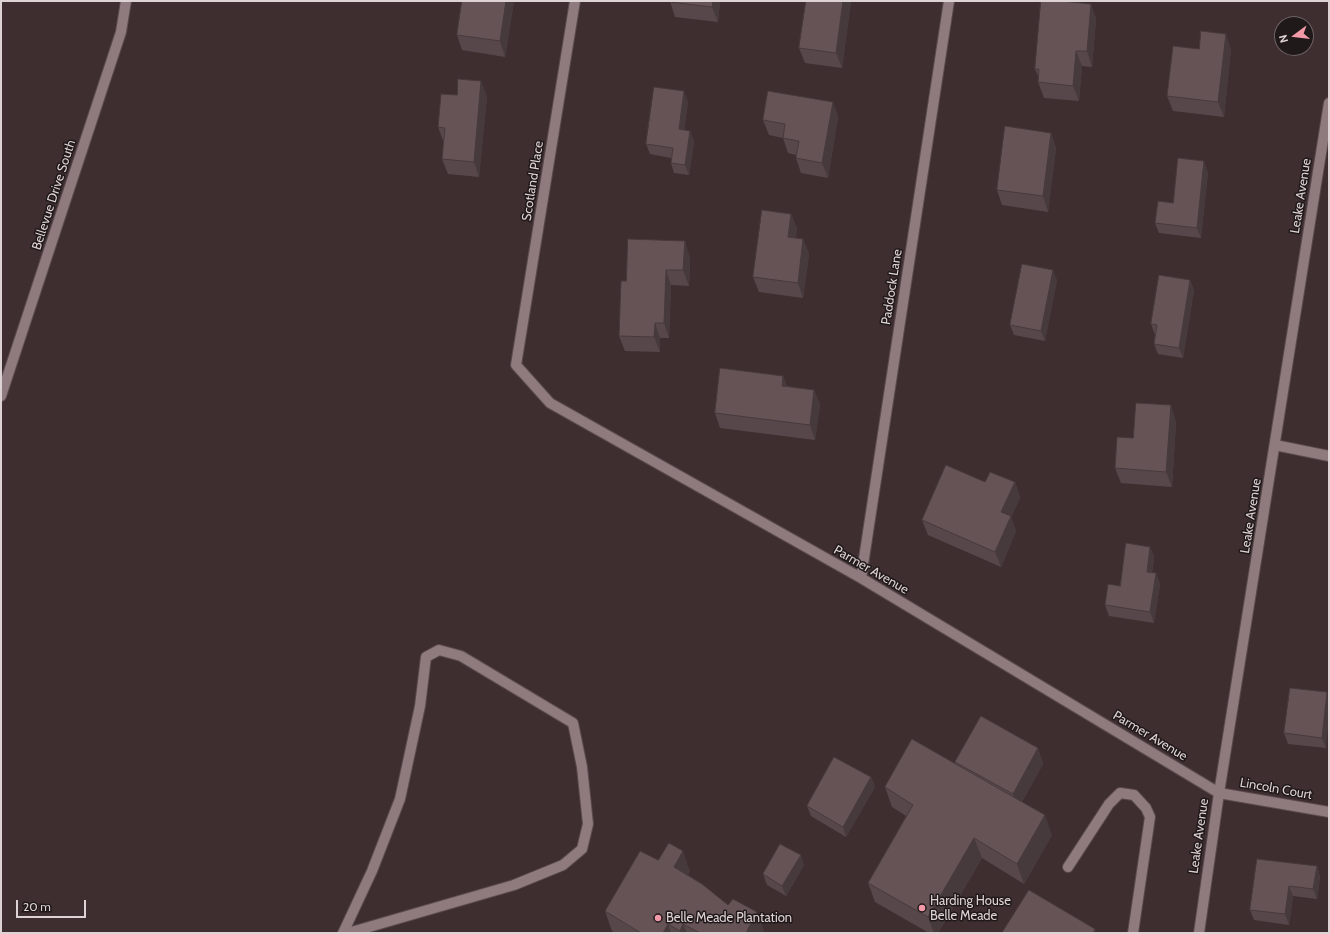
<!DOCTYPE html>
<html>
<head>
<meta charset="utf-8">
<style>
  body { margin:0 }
  #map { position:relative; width:1330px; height:934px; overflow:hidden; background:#3f2e30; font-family:Cabin,sans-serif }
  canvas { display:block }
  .frame { position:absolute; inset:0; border:2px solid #ddd2d4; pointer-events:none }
  .north { position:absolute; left:1274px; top:16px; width:40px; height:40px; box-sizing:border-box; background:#20191a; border:1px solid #6c6364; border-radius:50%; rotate:255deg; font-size:11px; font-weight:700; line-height:16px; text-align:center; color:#ddd2d4 }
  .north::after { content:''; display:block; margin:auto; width:14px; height:18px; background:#f39aa9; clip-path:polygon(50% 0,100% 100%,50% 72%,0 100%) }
  .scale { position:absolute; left:16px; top:900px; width:70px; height:18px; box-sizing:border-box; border:2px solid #ddd2d4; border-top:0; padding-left:5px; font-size:12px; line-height:14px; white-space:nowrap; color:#ddd2d4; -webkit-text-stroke:3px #20191a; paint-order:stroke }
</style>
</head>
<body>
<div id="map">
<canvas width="1330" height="934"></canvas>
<div class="frame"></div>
<div class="north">N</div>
<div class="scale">20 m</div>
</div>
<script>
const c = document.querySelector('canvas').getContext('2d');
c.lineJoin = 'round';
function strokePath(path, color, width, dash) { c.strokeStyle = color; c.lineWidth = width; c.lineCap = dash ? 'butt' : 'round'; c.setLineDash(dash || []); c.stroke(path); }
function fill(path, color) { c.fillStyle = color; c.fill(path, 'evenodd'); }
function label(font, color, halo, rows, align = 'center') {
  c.font = font + ' Cabin,sans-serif'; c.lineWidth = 3; c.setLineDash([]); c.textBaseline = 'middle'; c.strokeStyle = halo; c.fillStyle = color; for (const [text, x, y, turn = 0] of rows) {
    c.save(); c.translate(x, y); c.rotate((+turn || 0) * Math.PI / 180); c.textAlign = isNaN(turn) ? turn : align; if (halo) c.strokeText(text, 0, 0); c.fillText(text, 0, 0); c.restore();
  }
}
const minor = new Path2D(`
  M 575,1 L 516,365 L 550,403 L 861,578 L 1219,793 L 1329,812
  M 1,396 L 121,32 L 126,1
  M 1275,445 L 1329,456
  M 861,578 L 949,1
  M 1068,867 L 1109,804 L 1120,793 L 1134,795 L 1146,808 L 1150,817 L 1133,933
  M 343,933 L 372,871 L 400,799 L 420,706 L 426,657 L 439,650 L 461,656 L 573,723 L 582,767 L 588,824 L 582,849 L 563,865 L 514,885 L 348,933
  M 1199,933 L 1219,793 L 1329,103`);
strokePath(minor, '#594b4d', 12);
strokePath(minor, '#8f7a7d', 10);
fill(new Path2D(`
  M 514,1 L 505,57 L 462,50 L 457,35 Z
  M 670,1 L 720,1 L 718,22 L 675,17 Z
  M 851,1 L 842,68 L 805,63 L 799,48 Z
  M 1091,4 L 1096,19 L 1092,67 L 1082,66 L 1079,101 L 1044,98 L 1038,82 L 1039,78 L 1035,69 Z
  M 1199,49 L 1231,49 L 1224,117 L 1173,111 L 1167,96 Z
  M 457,95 L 487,96 L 479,177 L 448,174 L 442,159 L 444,143 L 438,127 Z
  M 688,102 L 684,130 L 690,131 L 694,142 L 689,175 L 674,173 L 671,163 L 671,158 L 650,154 L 646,144 Z
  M 833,102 L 838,117 L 828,178 L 801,173 L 796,158 L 796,155 L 788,153 L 783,138 L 769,135 L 763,120 Z
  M 1051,133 L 1056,148 L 1048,212 L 1002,205 L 997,190 Z
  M 1208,172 L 1201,238 L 1159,233 L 1155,223 L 1173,203 Z
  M 791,214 L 797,229 L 795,238 L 803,239 L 809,254 L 803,298 L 759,292 L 753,277 Z
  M 690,257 L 689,286 L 671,285 L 669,338 L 660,338 L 660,352 L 625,351 L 619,336 L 626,281 Z
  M 1057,280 L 1045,341 L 1014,335 L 1010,325 Z
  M 1190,280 L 1194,290 L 1183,358 L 1158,354 L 1154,344 L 1155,335 L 1151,324 Z
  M 783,376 L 787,386 L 814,390 L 820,405 L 815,440 L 720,428 L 715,413 Z
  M 1176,421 L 1172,487 L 1121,483 L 1115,468 L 1133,438 Z
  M 985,482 L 1015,482 L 1020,498 L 1011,517 L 1016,531 L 1001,567 L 928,535 L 922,520 Z
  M 1150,547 L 1154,557 L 1152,573 L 1156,573 L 1160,584 L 1154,623 L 1109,616 L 1105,605 Z
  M 1327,692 L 1326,748 L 1288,744 L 1284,733 Z
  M 1038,748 L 1043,764 L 1022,802 L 1052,835 L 1024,884 L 982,858 L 938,933 L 929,933 L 875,902 L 868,883 L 906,816 L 892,807 L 885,787 L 955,764 L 955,762 Z
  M 871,777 L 875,787 L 846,837 L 811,816 L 807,806 Z
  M 658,860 L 690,871 L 688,875 L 764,931 L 764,933 L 615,933 L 612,931 L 605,911 Z
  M 804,865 L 786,896 L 767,885 L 763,874 Z
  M 1317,866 L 1320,877 L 1317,899 L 1293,896 L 1289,925 L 1254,920 L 1250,910 Z`), '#58474a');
fill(new Path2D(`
  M 506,1 L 514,1 L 505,57 L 500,41 Z
  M 713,1 L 720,1 L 718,22 L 712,7 Z
  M 843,1 L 851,1 L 842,68 L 836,53 Z
  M 1091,4 L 1096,19 L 1092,67 L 1087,51 Z
  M 1226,34 L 1231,49 L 1224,117 L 1218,102 Z
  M 1076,51 L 1082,66 L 1079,101 L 1073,86 Z
  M 481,81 L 487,96 L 479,177 L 474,162 Z
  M 684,91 L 688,102 L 682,140 L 679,129 Z
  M 833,102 L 838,117 L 828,178 L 822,163 Z
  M 690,131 L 694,142 L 689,175 L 685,165 Z
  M 1051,133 L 1056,148 L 1048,212 L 1043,196 Z
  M 1204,161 L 1208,172 L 1201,238 L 1197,228 Z
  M 791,214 L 797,229 L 794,252 L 788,237 Z
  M 803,239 L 809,254 L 803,298 L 798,283 Z
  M 685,241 L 690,257 L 689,286 L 683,270 Z
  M 666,270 L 671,285 L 669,338 L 664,323 Z
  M 1053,270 L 1057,280 L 1045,341 L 1041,331 Z
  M 1190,280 L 1194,290 L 1183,358 L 1179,348 Z
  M 655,323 L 660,338 L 660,352 L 654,337 Z
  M 783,376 L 789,391 L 782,386 Z
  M 814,390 L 820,405 L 815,440 L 810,425 Z
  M 1171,405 L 1176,421 L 1172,487 L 1166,472 Z
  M 1015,482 L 1020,498 L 1011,517 L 1016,531 L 1001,567 L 995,552 L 1001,512 Z
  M 1150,547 L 1154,557 L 1150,582 L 1147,572 Z
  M 1156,573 L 1160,584 L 1154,623 L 1150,612 Z
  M 1327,692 L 1329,697 L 1329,719 L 1326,748 L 1322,738 Z
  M 1038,748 L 1043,764 L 1018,809 L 1013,794 Z
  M 871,777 L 875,787 L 846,837 L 843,827 Z
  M 1045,815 L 1052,835 L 1024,884 L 1017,864 Z
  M 974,838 L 982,858 L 938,933 L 934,933 L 928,917 Z
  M 683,851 L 690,871 L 681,887 L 674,867 Z
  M 801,855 L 804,865 L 786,896 L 782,886 Z
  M 1317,866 L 1320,877 L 1317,899 L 1313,889 Z
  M 1289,886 L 1293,896 L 1289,925 L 1285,914 Z
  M 757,912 L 764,931 L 764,933 L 746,933 Z
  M 668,924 L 671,933 L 663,933 Z
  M 683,924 L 687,933 L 680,933 L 680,931 Z
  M 1095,929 L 1096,933 L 1093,933 Z`), '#473a3c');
const building = new Path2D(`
  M 462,1 L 506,1 L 500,41 L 457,35 Z
  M 670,1 L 713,1 L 712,7 L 670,2 Z
  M 806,1 L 843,1 L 836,53 L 799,48 Z
  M 1041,1 L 1061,1 L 1091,4 L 1087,51 L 1076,51 L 1073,86 L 1038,82 L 1039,69 L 1035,69 Z
  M 1201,31 L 1226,34 L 1218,102 L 1167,96 L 1173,46 L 1199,49 Z
  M 458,79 L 481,81 L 474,162 L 442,159 L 445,128 L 438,127 L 441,94 L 457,95 Z
  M 654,87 L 684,91 L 679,129 L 690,131 L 685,165 L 671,163 L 673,148 L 646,144 Z
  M 768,91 L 833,102 L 822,163 L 796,158 L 799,141 L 783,138 L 785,124 L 763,120 Z
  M 1005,126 L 1051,133 L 1043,196 L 997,190 Z
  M 1178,158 L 1204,161 L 1197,228 L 1155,223 L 1158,201 L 1173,203 Z
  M 762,210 L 791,214 L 788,237 L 803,239 L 798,283 L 753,277 Z
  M 628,239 L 685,241 L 683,270 L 666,270 L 664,323 L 655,323 L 654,337 L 619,336 L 621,281 L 626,281 Z
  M 1022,264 L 1053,270 L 1041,331 L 1010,325 Z
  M 1159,275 L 1190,280 L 1179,348 L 1154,344 L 1157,325 L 1151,324 Z
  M 720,368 L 783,376 L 782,386 L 814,390 L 810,425 L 715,413 Z
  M 1136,403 L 1171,405 L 1166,472 L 1115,468 L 1117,437 L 1133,438 Z
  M 946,465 L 985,482 L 990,472 L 1015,482 L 1001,512 L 1011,516 L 995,552 L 922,520 Z
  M 1126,543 L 1150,547 L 1147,572 L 1156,573 L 1150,612 L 1105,605 L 1108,584 L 1120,586 Z
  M 1290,688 L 1327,692 L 1322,738 L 1284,733 Z
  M 981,716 L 1038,748 L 1013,794 L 955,762 Z
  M 912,739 L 1045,815 L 1017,864 L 974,838 L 928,917 L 868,883 L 913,805 L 885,787 Z
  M 834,757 L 871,777 L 843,827 L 807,806 Z
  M 669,843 L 683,851 L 674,867 L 702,884 L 728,905 L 733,899 L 757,912 L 746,933 L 700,933 L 683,924 L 680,931 L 668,924 L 663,933 L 641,933 L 605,911 L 640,851 L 658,860 Z
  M 780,844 L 801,855 L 782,886 L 763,874 Z
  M 1257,859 L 1317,866 L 1313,889 L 1289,886 L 1285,914 L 1250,910 Z
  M 1029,890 L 1095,929 L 1093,933 L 1002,933 Z`);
fill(building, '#665356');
strokePath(building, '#473a3c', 1);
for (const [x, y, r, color] of [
  [922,908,4,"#f39aa9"],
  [658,918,4,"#f39aa9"]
]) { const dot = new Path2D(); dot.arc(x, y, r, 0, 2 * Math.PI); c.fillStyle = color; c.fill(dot); strokePath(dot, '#20191a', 1.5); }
label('13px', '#ddd2d4', '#20191a', [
  ["Scotland Place",533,181,-81],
  ["Bellevue Drive South",54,195,-72],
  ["Leake Avenue",1301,196,-81],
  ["Paddock Lane",892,287,-81],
  ["Leake Avenue",1251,516,-81],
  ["Parmer Avenue",871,570,30],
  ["Parmer Avenue",1150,736,31],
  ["Lincoln Court",1276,789,10],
  ["Leake Avenue",1199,836,-82]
]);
label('13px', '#ddd2d4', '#20191a', [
  ["Harding House",930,901],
  ["Belle Meade",930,916],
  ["Belle Meade Plantation",666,918]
], 'left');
</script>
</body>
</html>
